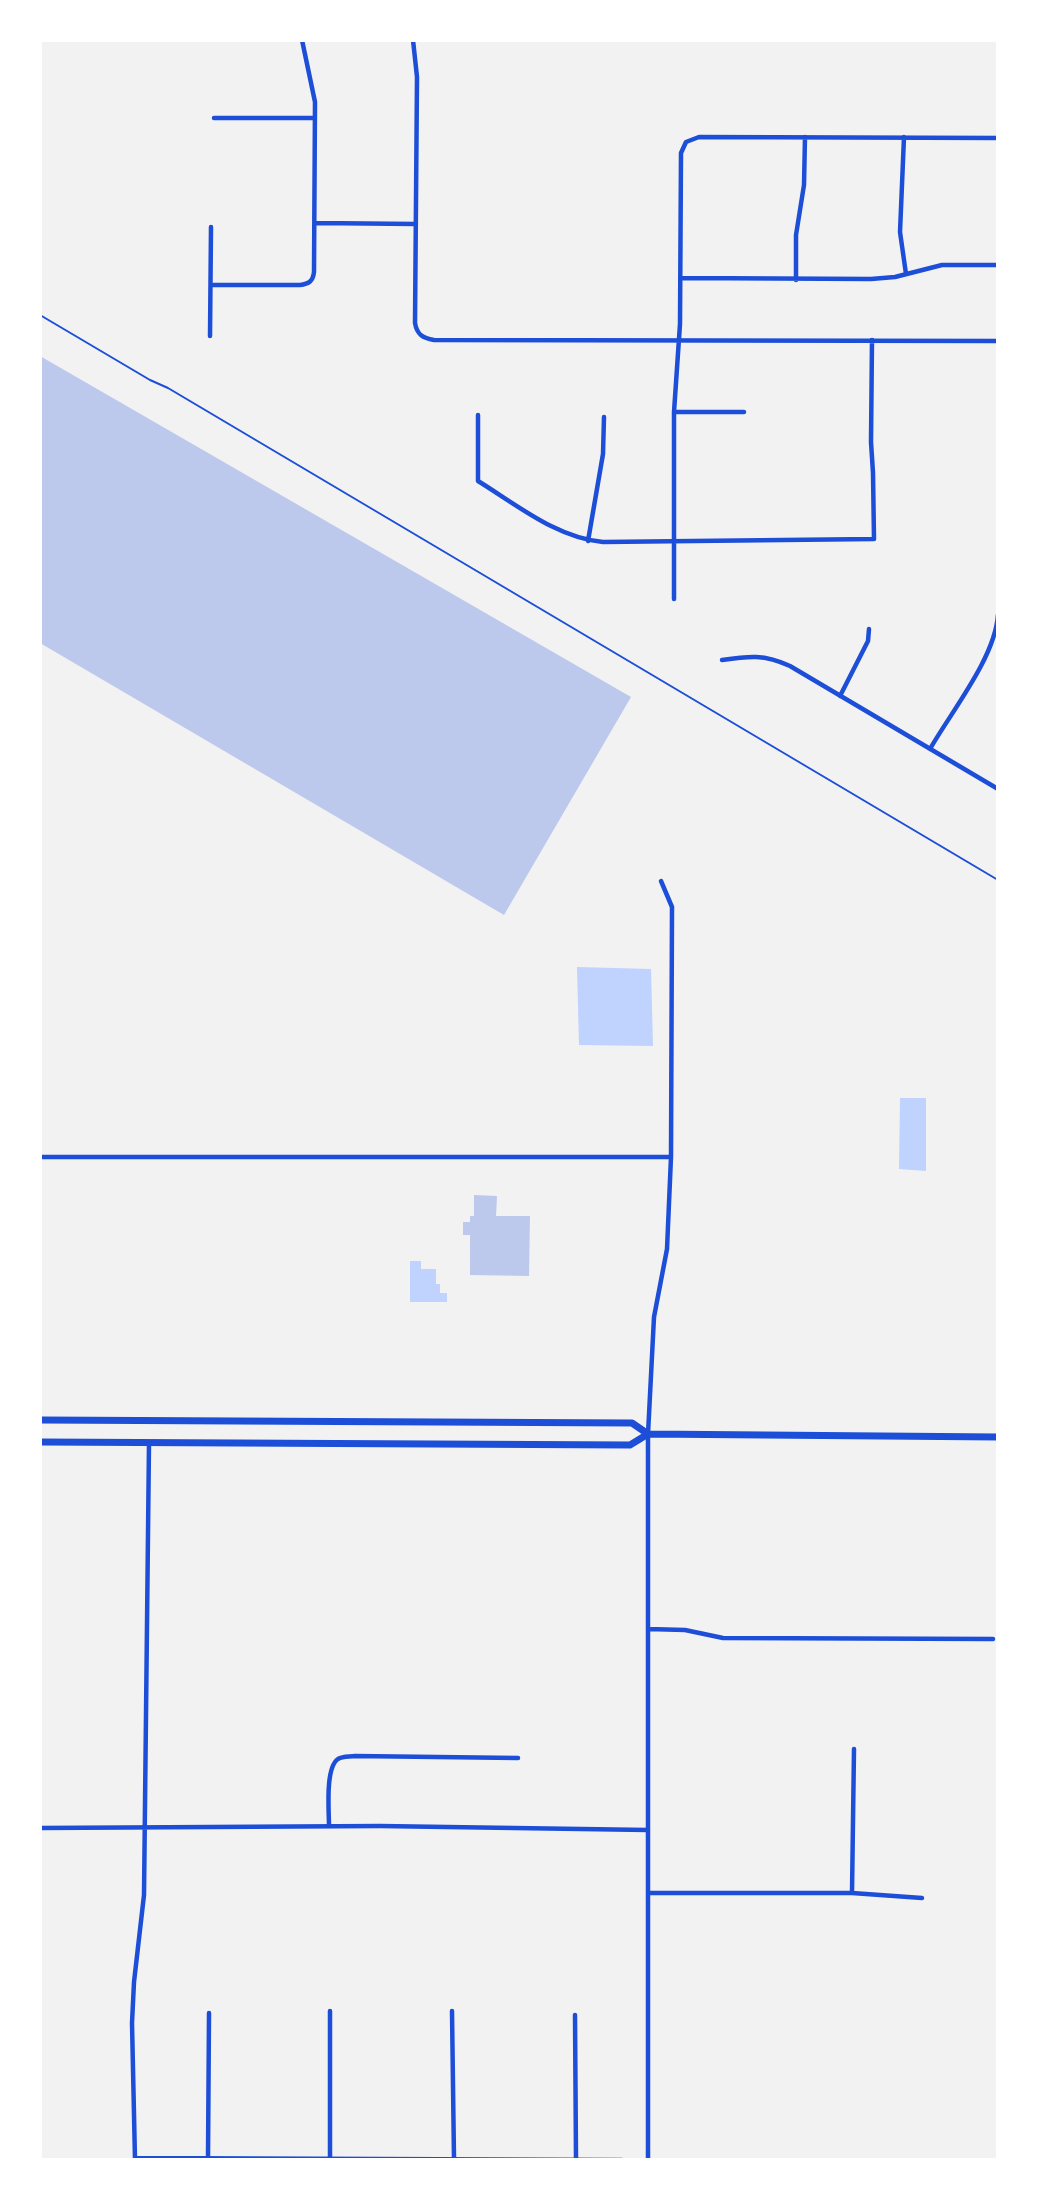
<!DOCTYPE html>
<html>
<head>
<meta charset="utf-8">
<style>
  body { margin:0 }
  #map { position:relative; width:1038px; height:2200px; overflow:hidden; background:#f2f2f2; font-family:Manrope,sans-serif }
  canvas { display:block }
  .frame { position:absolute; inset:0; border:42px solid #fff; pointer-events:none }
</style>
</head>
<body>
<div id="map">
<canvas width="1038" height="2200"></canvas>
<div class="frame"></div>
</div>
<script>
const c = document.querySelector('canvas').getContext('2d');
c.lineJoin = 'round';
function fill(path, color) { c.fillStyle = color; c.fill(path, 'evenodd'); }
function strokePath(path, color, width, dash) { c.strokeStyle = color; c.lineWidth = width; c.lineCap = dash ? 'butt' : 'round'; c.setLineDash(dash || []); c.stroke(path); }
fill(new Path2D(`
  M 577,967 L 651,969 L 653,1046 L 579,1045 Z
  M 900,1098 L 926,1098 L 926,1171 L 899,1169 Z
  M 410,1261 L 421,1261 L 421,1269 L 436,1269 L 436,1284 L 440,1284 L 440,1293 L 447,1293 L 447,1302 L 410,1302 Z`), '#bfd3fe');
fill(new Path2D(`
  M 40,356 L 631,697 L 504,915 L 40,643 Z
  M 474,1195 L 497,1196 L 496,1216 L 530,1216 L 529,1276 L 470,1275 L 470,1235 L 463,1235 L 463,1222 L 470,1222 L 470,1216 L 474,1216 Z`), '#bdc9ec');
strokePath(new Path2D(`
  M 40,315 L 150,380 L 168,388 L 998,880`), '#1d4ed8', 2);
strokePath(new Path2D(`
  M 413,40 L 417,77 L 415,323 C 417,335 423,338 434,340 L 998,341
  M 214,118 L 315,118
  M 904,137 L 900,232 L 906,274
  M 315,223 L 416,224
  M 681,278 L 871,279 L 895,277 L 942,265 L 998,265
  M 796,280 L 796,235 L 804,185 L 805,137
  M 211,285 L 300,285 C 309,284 313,281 314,272 L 315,102 L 302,40
  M 210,336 L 211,227
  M 674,412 L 744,412
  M 478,415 L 478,481 C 517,505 557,538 603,542 L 874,539 L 873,473 L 871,442 L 872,340
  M 588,541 L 603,454 L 604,417
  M 674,599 L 674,412 L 680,324 L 681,153 L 686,142 L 699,137 L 998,138
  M 722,660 C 749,656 764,654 790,666 L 998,789
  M 840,696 L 868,641 L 869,629
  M 930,749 C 951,712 995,658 998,615
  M 40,1157 L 671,1157
  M 648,1629 L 685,1630 L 723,1638 L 993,1639
  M 329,1826 C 329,1811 325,1768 338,1759 C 343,1756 349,1757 355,1756 L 518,1758
  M 40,1828 L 380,1826 L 648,1830
  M 648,1893 L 852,1893 L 922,1898
  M 852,1893 L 854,1749
  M 330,2011 L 330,2158
  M 452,2011 L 454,2159
  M 575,2015 L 576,2159
  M 135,2158 L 622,2160
  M 208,2158 L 209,2013
  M 135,2160 L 132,2023 L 134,1982 L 144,1895 L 149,1443
  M 648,2160 L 648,1434 L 654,1317 L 667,1249 L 671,1157 L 672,907 L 661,881`), '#1d4ed8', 4.5);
strokePath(new Path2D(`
  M 40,1420 L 632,1423 L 648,1434 L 998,1437
  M 40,1442 L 630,1445 L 648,1434`), '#1d4ed8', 7);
</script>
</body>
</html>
